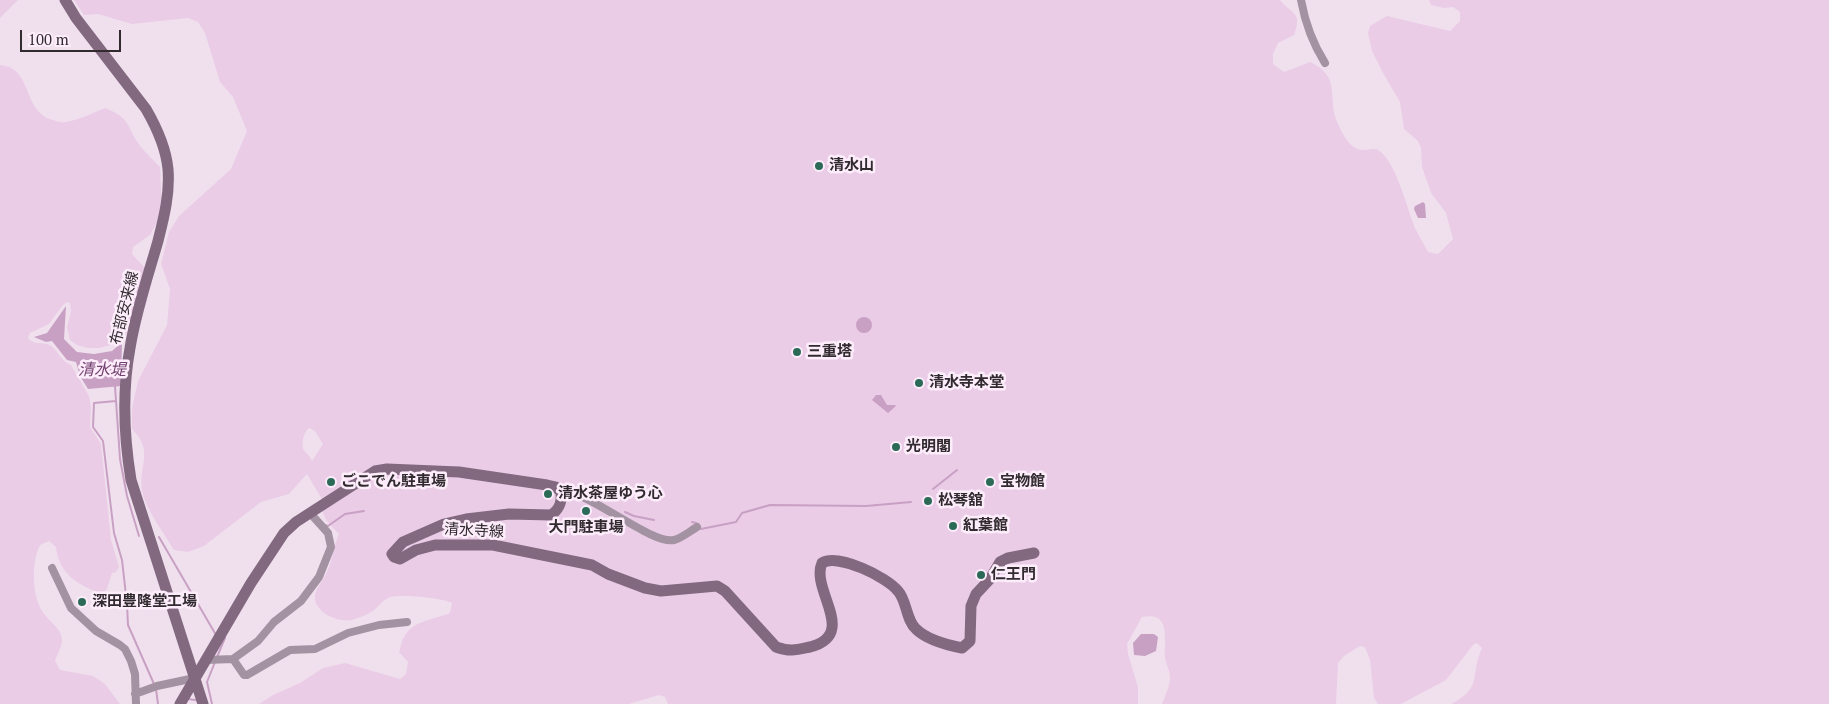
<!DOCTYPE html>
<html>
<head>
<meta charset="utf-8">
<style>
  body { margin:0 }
  #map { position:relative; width:1829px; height:704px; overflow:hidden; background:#f0e0ee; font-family:"PT Serif",serif }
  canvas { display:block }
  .scale { position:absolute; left:20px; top:30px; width:101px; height:22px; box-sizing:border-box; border:2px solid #312b30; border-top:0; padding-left:6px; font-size:15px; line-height:18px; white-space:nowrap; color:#312b30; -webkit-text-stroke:4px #fdedfb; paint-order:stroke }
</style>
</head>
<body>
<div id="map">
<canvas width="1829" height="704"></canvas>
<div class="scale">100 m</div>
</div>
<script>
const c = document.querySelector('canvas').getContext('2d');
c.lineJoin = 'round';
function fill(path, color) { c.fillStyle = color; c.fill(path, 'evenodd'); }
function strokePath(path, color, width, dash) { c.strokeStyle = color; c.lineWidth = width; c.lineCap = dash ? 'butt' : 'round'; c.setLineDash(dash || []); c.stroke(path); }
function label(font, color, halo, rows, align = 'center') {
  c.font = font + ' "PT Serif","Noto Sans JP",serif'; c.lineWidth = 5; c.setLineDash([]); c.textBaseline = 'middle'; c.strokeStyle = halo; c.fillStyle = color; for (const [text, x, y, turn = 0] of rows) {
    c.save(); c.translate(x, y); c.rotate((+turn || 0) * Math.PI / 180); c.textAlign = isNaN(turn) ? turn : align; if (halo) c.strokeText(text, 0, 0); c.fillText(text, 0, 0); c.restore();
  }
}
fill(new Path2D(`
  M 0,0 L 18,0 L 0,18 Z
  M 74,0 L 1280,0 C 1292,15 1303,11 1294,35 L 1278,43 L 1273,54 L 1273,64 L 1284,72 L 1310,62 C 1343,77 1326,99 1338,124 C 1343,134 1349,149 1363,150 C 1370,150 1375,146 1381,152 C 1397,166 1407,208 1415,228 C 1419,236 1424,244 1428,252 L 1438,254 L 1453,239 L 1446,213 L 1431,193 L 1422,167 L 1421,148 L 1418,141 L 1404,129 L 1400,102 L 1383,73 L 1372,51 L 1368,33 L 1370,26 L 1387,16 L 1450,31 L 1460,21 L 1460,12 L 1453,7 L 1444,8 L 1431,5 L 1429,0 L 1829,0 L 1829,704 L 1451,704 C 1484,687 1469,676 1482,648 L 1477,643 L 1473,645 L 1446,680 L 1401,704 L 1378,704 L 1374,698 L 1370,660 L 1365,647 L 1360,646 L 1344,656 L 1338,663 L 1336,704 L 1162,704 C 1165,696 1170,686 1170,677 C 1170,671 1166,664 1165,658 C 1164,638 1171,611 1142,617 L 1127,644 L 1128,654 L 1138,687 L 1138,704 L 668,704 L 665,697 L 659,695 L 629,704 L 259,704 L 273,695 L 300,683 L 323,668 L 345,663 L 400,679 L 406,674 L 408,662 L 399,652 C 401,648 401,641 404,637 C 413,620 434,620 450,613 L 452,603 C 443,598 401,594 391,597 C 383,599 379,606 373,611 C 367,615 359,618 352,620 C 336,623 309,610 316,591 C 320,583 326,576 329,567 C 333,556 334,545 339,534 C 329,523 320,517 323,501 L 307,474 L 289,494 L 261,502 L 204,546 L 188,552 L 174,550 C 165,535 147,510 143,495 C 136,467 156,453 132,429 L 132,408 L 138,381 L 167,325 L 170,289 L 161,264 L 169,232 L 179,216 L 231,169 L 247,131 L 233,97 L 220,82 L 205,33 L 198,22 L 188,18 L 132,24 L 98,14 L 84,15 ZM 309,428 C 318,431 318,438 323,444 L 312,461 L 310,457 L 303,449 C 302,441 303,434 309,428 Z
  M 0,65 C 34,68 21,111 53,120 C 57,121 61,123 65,122 C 79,120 93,113 105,108 C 133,119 126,128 141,147 C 147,154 154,161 160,167 L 162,213 L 150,235 L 133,247 L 132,254 L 146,269 L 129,331 L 111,345 L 99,348 L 88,348 L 77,345 L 70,340 L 67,327 L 71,312 L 70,303 L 67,302 L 63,305 L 49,324 L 30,333 L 28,338 C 34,345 39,342 47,344 C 58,348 59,360 71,365 L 89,396 L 91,407 L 90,427 L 101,444 L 111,540 L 119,567 L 116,572 L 112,573 L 107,589 L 103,593 C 80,588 58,573 56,547 L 49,541 L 40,545 C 31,563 31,600 46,616 C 52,624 63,630 62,642 C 61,648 57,655 55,661 L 60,670 L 93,676 L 105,684 L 120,704 L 0,704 Z`), '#eacce7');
fill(new Path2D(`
  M 1423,202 L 1425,204 L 1426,218 L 1418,218 L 1414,209 L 1415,206 Z
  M 66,306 L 64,339 L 77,352 L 94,354 L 112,351 L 122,342 L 121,386 L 88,389 L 80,376 L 76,362 L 67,360 L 52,341 L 46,342 L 34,337 L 47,333 Z
  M856 325a8 8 0 1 1 16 0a8 8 0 1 1-16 0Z
  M 876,395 L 881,395 L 887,405 L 895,405 L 896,406 L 888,413 L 872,400 Z
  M 1141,634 L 1154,634 L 1158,637 L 1156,651 L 1145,656 L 1134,655 L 1133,643 Z`), '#c8a0c4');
strokePath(new Path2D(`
  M 115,386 L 120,459 L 127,496 L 139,536
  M 116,401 L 94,403 L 93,427 L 103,441 L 114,533 L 122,560 L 127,604 L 128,625 L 154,684
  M 933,489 L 957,470
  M 625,512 L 634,516 L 654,520
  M 692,522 L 696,523 L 701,529 L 736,522 L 742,513 L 770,505 L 866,506 L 911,502
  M 325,525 L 328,526 L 345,514 L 364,511
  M 159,537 L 216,635
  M 222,645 L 225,638
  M 217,657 L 222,645
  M 156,689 L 158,704
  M 188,699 L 195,700
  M 212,704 L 207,682 L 215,662`), '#c8a0c4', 2);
strokePath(new Path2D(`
  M 1301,0 C 1305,22 1313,44 1325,63
  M 559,489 C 590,492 652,545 674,540 C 682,538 690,531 697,527
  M 52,568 L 71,608 L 96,631 L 120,645 L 125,649 L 131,661 L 135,674 L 136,704
  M 233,659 L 258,641 L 274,622 L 301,601 L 319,577 L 331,547 L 328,533 L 310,513
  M 206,660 L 233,659 L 244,675 L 247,675 L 290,650 L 315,649 L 348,633 L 379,625 L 407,622
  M 135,694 L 157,686 L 190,679 L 195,679`), '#a392a1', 8);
strokePath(new Path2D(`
  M 65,0 L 76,18 L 146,109 C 157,128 166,148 168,169 C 170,194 164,217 158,241 C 148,276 136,311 130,348 C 122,391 124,437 131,480 L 203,704
  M 180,704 L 251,583 L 284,533 L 296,522 L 375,471 L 387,469 L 459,472 L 547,485 L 556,487 L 561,492 C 562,502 560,509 551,515 L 509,514 L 466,519 L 444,524 L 403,542 L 392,554 L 394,557 L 400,559 L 416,550 L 435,545 L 493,545 L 592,565 L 608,574 L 645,588 L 661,591 L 717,586 L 725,591 L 776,647 C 790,652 796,650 810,647 C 859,634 810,590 822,563 C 838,553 887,577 898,591 C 907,601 906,620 916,629 C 927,640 947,645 962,648 L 970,641 L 971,606 L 976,594 L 990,579 L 1000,562 L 1008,558 L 1034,553`), '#826980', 11);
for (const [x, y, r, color] of [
  [819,166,5,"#2b6a57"],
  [797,352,5,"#2b6a57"],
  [919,383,5,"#2b6a57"],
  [896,447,5,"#2b6a57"],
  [331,482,5,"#2b6a57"],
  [990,482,5,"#2b6a57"],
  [548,494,5,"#2b6a57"],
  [928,501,5,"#2b6a57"],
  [586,511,5,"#2b6a57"],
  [953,526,5,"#2b6a57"],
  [981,575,5,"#2b6a57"],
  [82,602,5,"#2b6a57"]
]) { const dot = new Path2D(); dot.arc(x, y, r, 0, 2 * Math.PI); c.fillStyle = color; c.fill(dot); strokePath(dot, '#fdedfb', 2); }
label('bold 15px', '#312b30', '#fdedfb', [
  ["清水山",829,166],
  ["三重塔",807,352],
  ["清水寺本堂",929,383],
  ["光明閣",906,447],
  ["ごこでん駐車場",341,482],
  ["宝物館",1000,482],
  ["清水茶屋ゆう心",558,494],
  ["松琴舘",938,501],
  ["紅葉館",963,526],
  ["大門駐車場",586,528,"center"],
  ["仁王門",991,575],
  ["深田豊隆堂工場",92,602]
], 'left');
label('15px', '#312b30', '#fdedfb', [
  ["布部安来線",125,308,-76],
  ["清水寺線",474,531,3]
]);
label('italic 16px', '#734170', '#fdedfb', [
  ["清水堤",102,370]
]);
</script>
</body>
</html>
